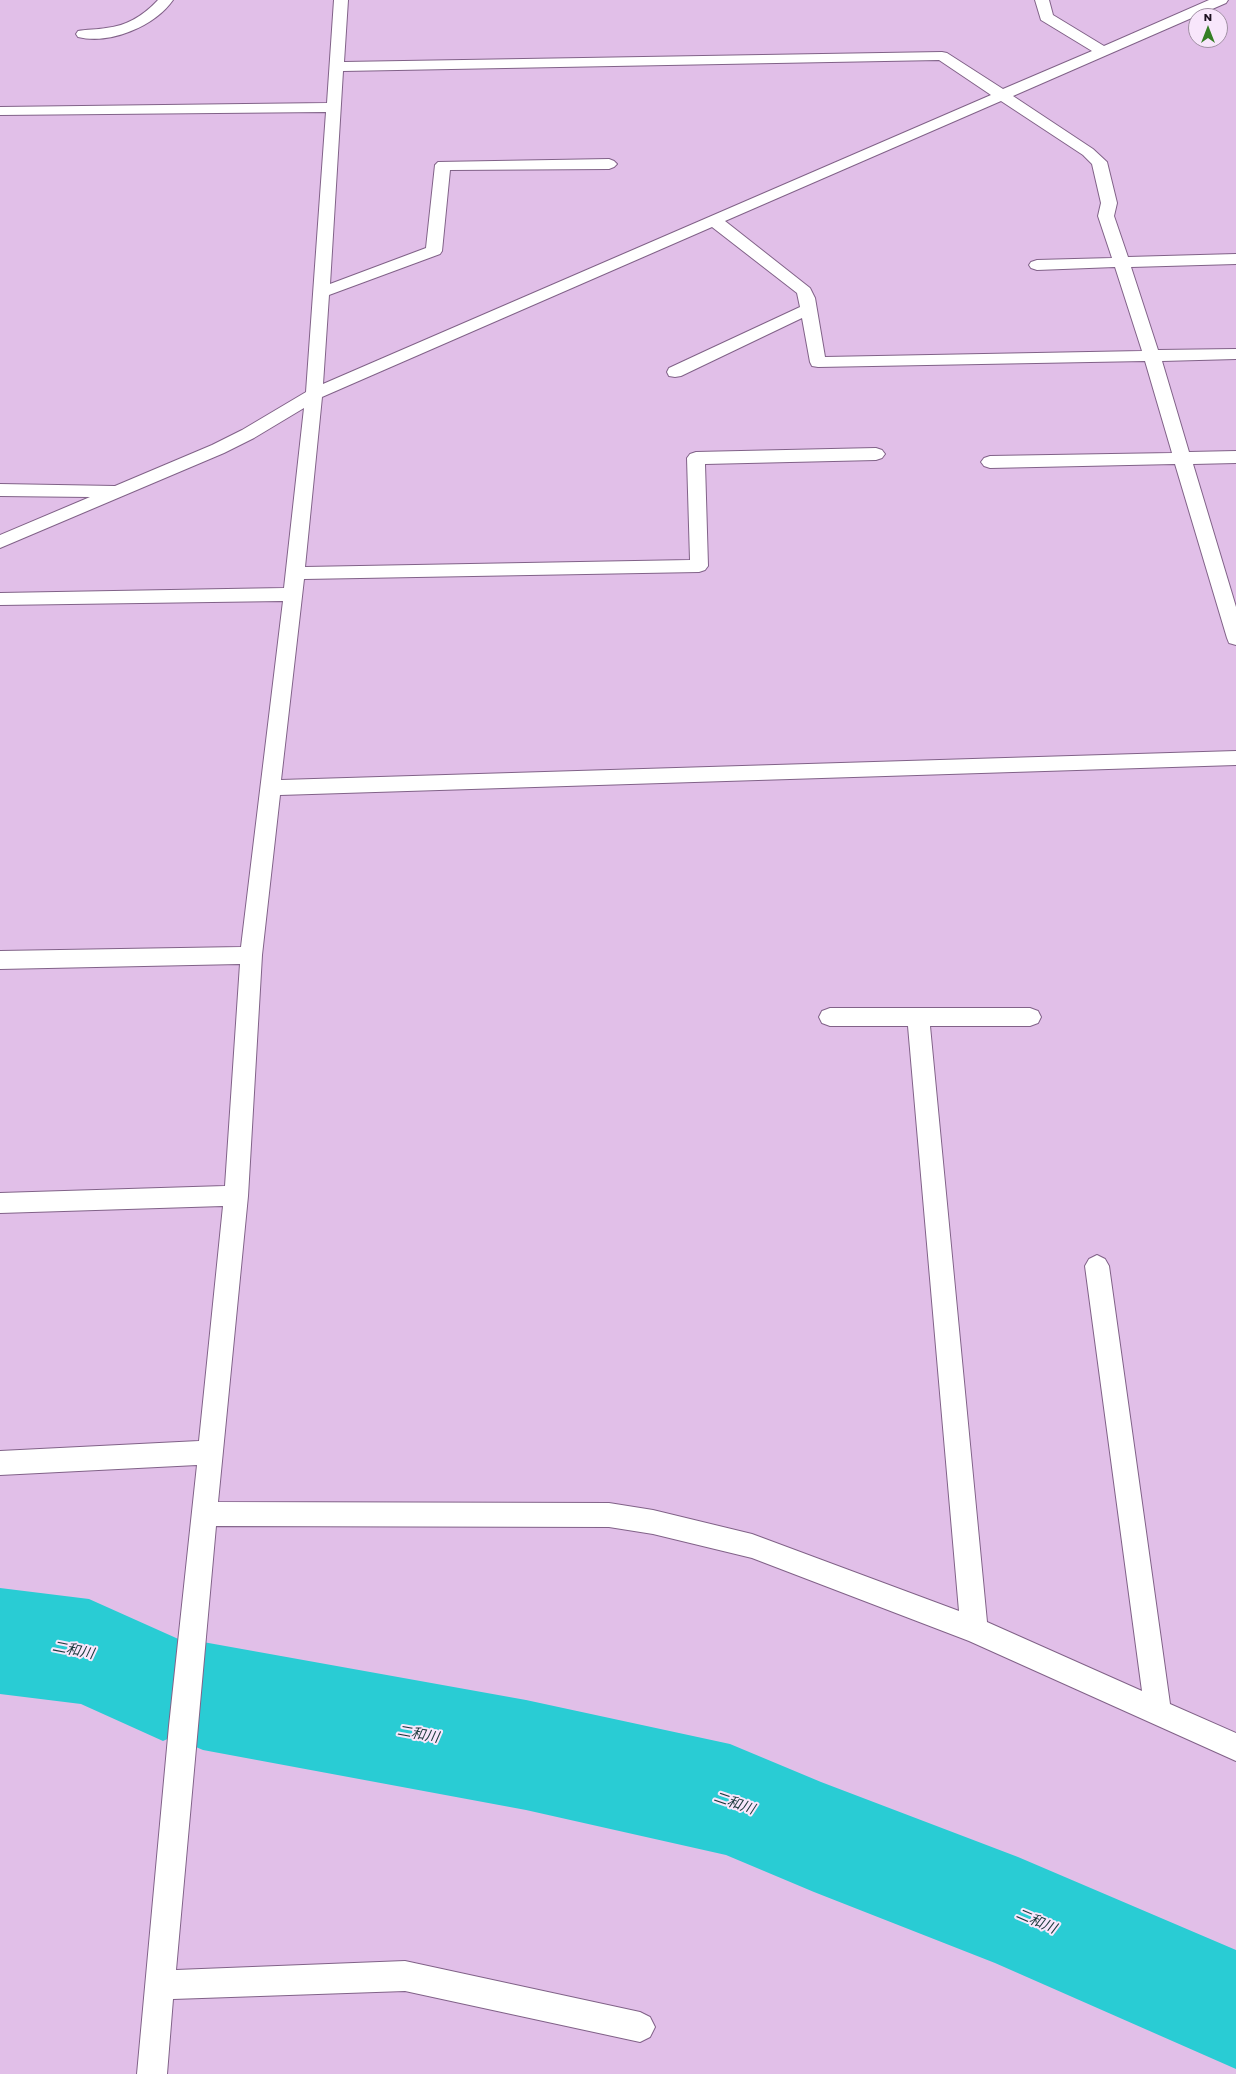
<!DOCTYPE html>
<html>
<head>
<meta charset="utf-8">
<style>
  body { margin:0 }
  #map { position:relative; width:1236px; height:2074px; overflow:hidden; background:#e1bfe8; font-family:Poppins,sans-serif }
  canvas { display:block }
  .north { position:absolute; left:1188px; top:8px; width:40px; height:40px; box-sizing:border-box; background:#f8e6fb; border:1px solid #a090a3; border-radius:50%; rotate:0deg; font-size:11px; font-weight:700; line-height:16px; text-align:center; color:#1c101f }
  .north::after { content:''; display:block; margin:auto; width:14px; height:18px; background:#357f25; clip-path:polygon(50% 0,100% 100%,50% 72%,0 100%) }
</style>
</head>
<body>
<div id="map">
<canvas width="1236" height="2074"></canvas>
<div class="north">N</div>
</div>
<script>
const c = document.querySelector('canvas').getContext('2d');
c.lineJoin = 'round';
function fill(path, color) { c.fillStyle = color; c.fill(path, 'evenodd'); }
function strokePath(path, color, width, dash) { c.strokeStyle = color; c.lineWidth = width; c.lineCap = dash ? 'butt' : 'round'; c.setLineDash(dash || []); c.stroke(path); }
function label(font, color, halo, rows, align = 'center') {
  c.font = font + ' Poppins,"Noto Sans JP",sans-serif'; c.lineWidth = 4; c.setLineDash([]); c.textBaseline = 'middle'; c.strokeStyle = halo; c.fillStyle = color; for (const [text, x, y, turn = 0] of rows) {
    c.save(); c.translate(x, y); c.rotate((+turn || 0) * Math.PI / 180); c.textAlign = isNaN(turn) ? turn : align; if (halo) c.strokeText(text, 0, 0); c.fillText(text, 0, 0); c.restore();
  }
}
fill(new Path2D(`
  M 0,1588 L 89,1599 L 194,1646 L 203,1642 L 526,1700 L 730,1744 L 821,1782 L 1018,1857 L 1236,1950 L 1236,2069 L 995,1963 L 814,1892 L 726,1855 L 526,1810 L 203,1750 L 172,1737 L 163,1741 L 81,1704 L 0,1694 Z`), '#29ccd4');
const minor = new Path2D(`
  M 158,0 L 173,0 C 155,26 110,45 78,37 L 76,34 L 78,31 C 87,29 97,30 106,28 C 127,26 144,15 158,0 Z
  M 334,0 L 348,0 L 344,62 L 942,52 L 947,53 L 1003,89 L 1092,51 L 1041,20 L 1035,0 L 1049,0 L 1053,15 L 1104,46 L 1209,0 L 1228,0 L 1226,3 L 1013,96 L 1093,149 L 1107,162 L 1117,203 L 1114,216 L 1128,257 L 1236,254 L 1236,264 L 1131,267 L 1158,350 L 1236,349 L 1236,359 L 1162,361 L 1189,452 L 1236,451 L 1236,463 L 1193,464 L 1236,607 L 1236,645 L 1229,643 L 1227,638 L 1175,464 L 990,468 L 984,466 L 981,462 L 984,458 L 990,456 L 1172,453 L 1145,361 L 818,367 L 812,366 L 810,362 L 802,318 L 681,376 L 675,377 L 669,376 L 667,372 L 669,368 L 800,307 L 797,293 L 712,227 L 322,397 L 305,567 L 690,560 L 687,458 L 690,454 L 696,452 L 876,448 L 882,450 L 885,454 L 882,458 L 876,460 L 705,464 L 708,566 L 705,570 L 699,572 L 304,579 L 281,780 L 1236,751 L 1236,765 L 280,795 L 262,955 L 248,1196 L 218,1502 L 609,1503 L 653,1510 L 752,1534 L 959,1611 L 908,1026 L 830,1026 L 822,1023 L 819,1017 L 822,1011 L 830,1008 L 1030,1008 L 1038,1011 L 1041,1017 L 1038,1023 L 1030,1026 L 930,1026 L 987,1622 L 1142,1691 L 1085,1266 L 1089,1259 L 1097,1255 L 1105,1259 L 1109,1266 L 1170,1704 L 1236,1733 L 1236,1761 L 969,1641 L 752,1558 L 653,1534 L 609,1527 L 216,1526 L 176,1970 L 405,1961 L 640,2012 L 650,2017 L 655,2027 L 650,2037 L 640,2042 L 405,1991 L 173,1999 L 167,2074 L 137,2074 L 169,1726 L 197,1465 L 0,1475 L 0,1451 L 199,1441 L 223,1206 L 0,1213 L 0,1193 L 225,1186 L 240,964 L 0,969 L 0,951 L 241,947 L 283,601 L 0,605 L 0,593 L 284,588 L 304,408 L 254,438 L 224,453 L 0,548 L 0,535 L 90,497 L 0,496 L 0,484 L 115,486 L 212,445 L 242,430 L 306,392 L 326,112 L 0,115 L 0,107 L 327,103 ZM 939,60 L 991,95 L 323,384 L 329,295 L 440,254 L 442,251 L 450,170 L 609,169 L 614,167 L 617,164 L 614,161 L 609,159 L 438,162 L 435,165 L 426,248 L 330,284 L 343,71 ZM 1001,101 L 1083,155 L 1092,164 L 1101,203 L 1098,216 L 1112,258 L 1037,260 L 1031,262 L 1029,265 L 1031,268 L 1037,270 L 1115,267 L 1142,351 L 825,357 L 815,298 L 810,288 L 725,221 Z`);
strokePath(minor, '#816288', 2);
fill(minor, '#fff');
label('italic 14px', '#19383a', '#f8e6fb', [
  ["二和川",73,1651,11],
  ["二和川",418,1735,10],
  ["二和川",734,1804,19],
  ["二和川",1036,1922,23]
]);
</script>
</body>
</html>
